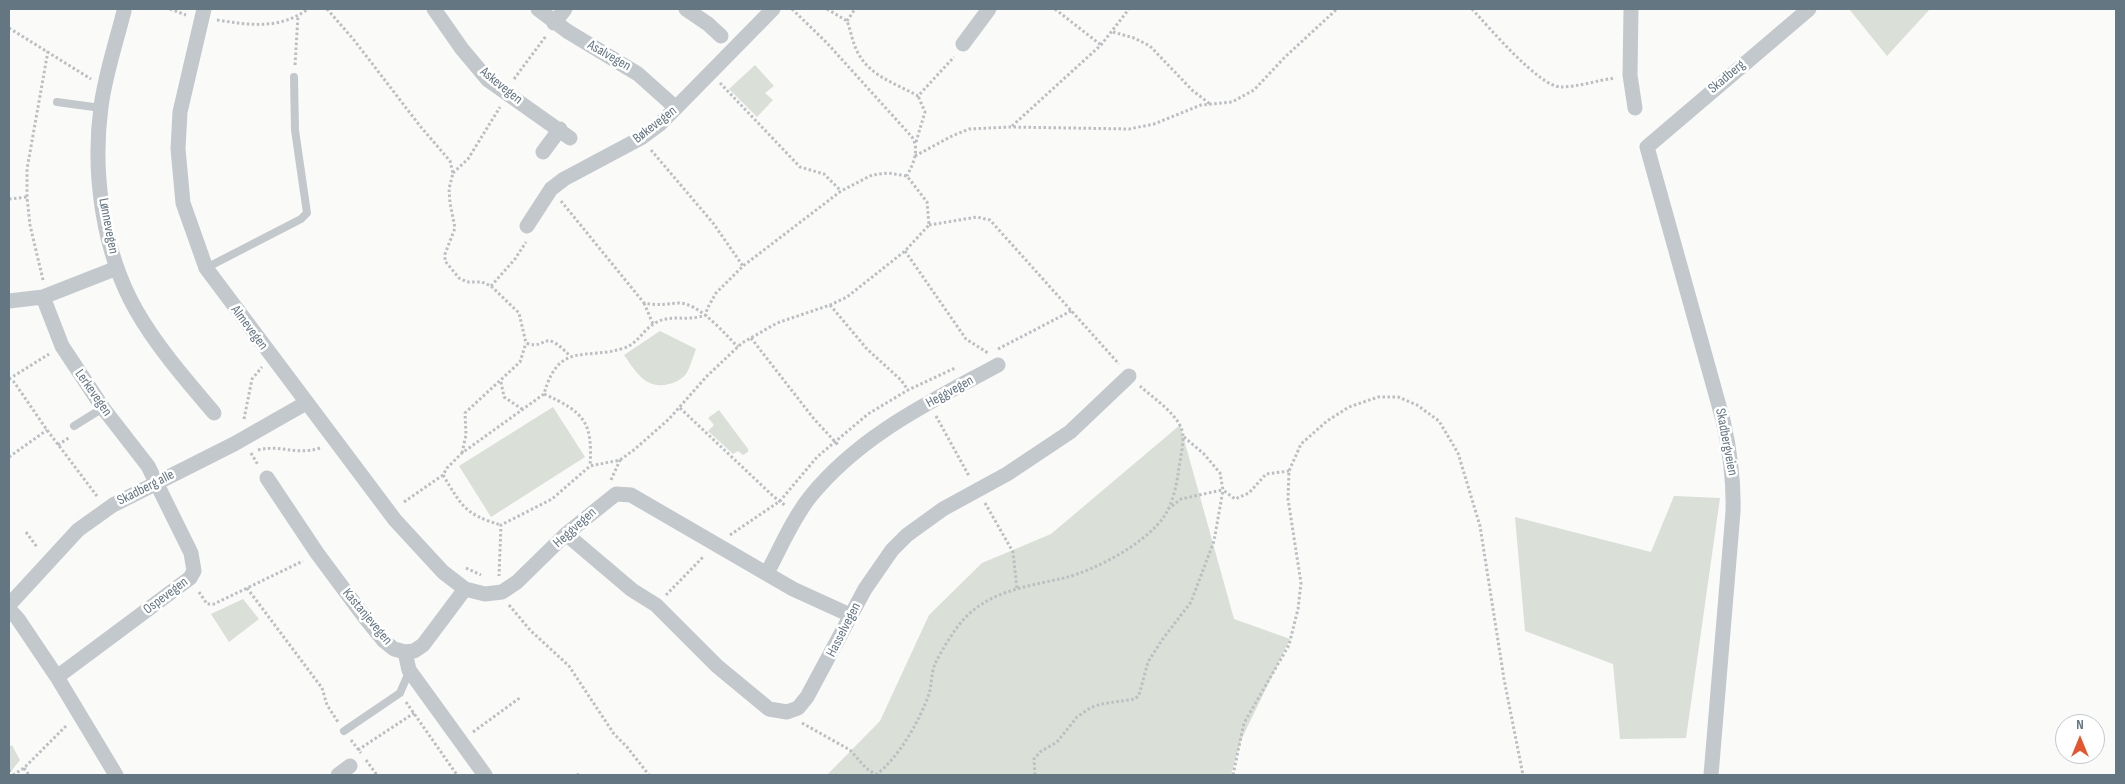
<!DOCTYPE html>
<meta charset="utf-8">
<style>
body{margin:0}
#map{position:relative;width:2125px;height:784px;overflow:hidden;background:#fafaf8;font-family:"Sofia Sans Condensed",sans-serif}
canvas{display:block}
.frame{position:absolute;inset:0;border:10px solid #657683;pointer-events:none}
.north{position:absolute;left:2055px;top:714px;width:50px;height:50px;box-sizing:border-box;background:#fff;border:1px solid #c1c8cd;border-radius:50%;rotate:0deg;font-size:14px;font-weight:700;line-height:20px;text-align:center;color:#657683}
.north::after{content:'';display:block;margin:auto;width:18px;height:22px;background:#e4572e;clip-path:polygon(50% 0,100% 100%,50% 72%,0 100%)}
</style>
<div id="map">
<canvas width="2125" height="784"></canvas>
<div class="frame"></div>
<div class="north">N</div>
</div>
<script>
const context = document.querySelector('canvas').getContext('2d');
context.lineJoin = 'round';
function paint(path, color) { context.fillStyle = color; context.fill(path, 'evenodd'); }
function stroke(path, color, width, dash) { context.strokeStyle = color; context.lineWidth = width; context.lineCap = dash ? 'butt' : 'round'; context.setLineDash(dash || []); context.stroke(path); }
function write(font, color, halo, rows, align = 'center') {
  context.font = font + ' "Sofia Sans Condensed",sans-serif'; context.lineWidth = 5; context.setLineDash([]); context.textBaseline = 'middle'; context.strokeStyle = halo; context.fillStyle = color; for (const [text, x, y, turn = 0] of rows) {
    context.save(); context.translate(x, y); context.rotate((+turn || 0) * Math.PI / 180); context.textAlign = isNaN(turn) ? turn : align; if (halo) context.strokeText(text, 0, 0); context.fillText(text, 0, 0); context.restore();
  }
}
paint(new Path2D(`
 M1849,9H1930L1887,56Z
 M755,65L774,86L765,93L773,100L757,117L729,89Z
 M660,331L696,349C693,357 690,368 686,374C682,379 675,383 669,384C646,390 636,372 624,355Z
 M553,407L585,457L491,517L459,466Z
 M719,410L748,449V452L743,455L738,451L733,454L708,431L714,425L708,418Z
 M1180,425L1234,619L1290,639L1241,740L1231,775H827L880,721L929,615L982,563L1051,534Z
 M1674,496L1720,498L1686,738L1620,739L1613,664L1525,631L1515,517L1651,552Z
 M243,599L259,619L229,642L211,614Z
 M12,745L20,760L9,774V747Z`), '#dadfd7');
stroke(new Path2D(`
 M170,9L186,15
 M327,9L354,40L420,126L450,161L453,173L449,189L450,203L455,228L445,254V261L459,278L467,282H482L491,286L519,313L526,343C549,351 541,326 570,356
 M792,9L827,43L912,137C920,150 913,164 907,176
 M827,9L847,21C851,31 852,41 857,51C869,76 895,83 918,96L954,57
 M1055,9L1101,45
 M1472,9C1488,26 1539,87 1561,87C1577,87 1599,80 1615,78
 M217,20C250,25 279,30 308,9
 M847,21L855,9
 M9,28L91,79
 M1113,32L1134,38L1150,46L1192,90L1210,104
 M295,65L298,16
 M514,79L546,36
 M720,83L800,167L824,174L841,191
 M1012,126L1101,45L1129,9
 M916,142L925,112L918,96
 M651,150L713,223L743,266
 M915,156L952,136L969,129L1011,127L1129,129L1154,124L1201,105L1232,102L1254,90L1285,57L1337,9
 M453,173L468,159L500,107
 M9,199L27,197
 M561,201L644,303C660,306 664,304 679,303C699,303 725,334 738,347
 M929,225L977,217L990,220L1119,364
 M905,251L966,339L988,353
 M43,280L30,225L27,197V169L48,51
 M491,286L515,259L526,242
 M644,303L653,324
 M830,305L867,349L901,380L908,390
 M751,338L814,419L839,446
 M998,349L1073,310
 M9,378L14,382L47,430L97,496
 M9,379L49,354
 M501,382L504,397L522,409
 M544,394C584,412 593,422 590,466
 M680,408L773,496L786,506
 M936,416L969,476
 M244,419L252,379L262,367
 M1184,437L1204,454L1220,473L1223,490L1235,499L1249,493L1266,474L1289,471
 M58,445L70,437
 M258,450C281,444 296,456 320,448
 M251,453L258,465
 M462,453L466,435L465,413L520,362L526,343
 M9,457L47,430
 M443,475C462,506 464,514 501,525
 M611,480L620,460
 M404,502L443,475L447,468L462,453L544,394C559,340 586,361 624,348C638,344 644,328 657,322C673,314 687,322 706,315L707,309L716,293L743,266L841,191L872,175L888,173L907,176L927,202L929,225L905,251L847,297L830,305L777,323L742,343L707,376L669,419L635,449L620,460L590,466L552,499L501,525L499,576
 M985,503L1013,552L1017,589
 M1168,509L1181,499L1222,490
 M26,532L37,547
 M730,535L780,501L817,457L868,414L908,390L955,368
 M466,568L481,575
 M247,588L322,688L327,705L338,722
 M199,592L207,604H214L303,561
 M666,595L704,556
 M509,605L530,630L569,666L614,734L627,747L649,775
 M406,702L457,775
 M802,723L850,750L866,768L876,775
 M473,732L521,697
 M351,740L361,753
 M358,750L414,713
 M366,760L377,775
 M24,768L29,775
 M9,770L12,775
 M13,775L24,768L67,725
 M577,775L579,774
 M876,775C899,757 919,722 929,694C932,684 931,673 935,664C941,651 954,630 964,619C989,591 1029,586 1064,578C1096,570 1147,543 1165,515C1172,504 1176,487 1178,475C1179,463 1183,450 1183,437C1183,417 1154,399 1140,386
 M1035,775L1034,759L1040,752L1057,742L1077,717L1090,708L1101,704L1135,699L1139,695L1148,662L1162,640L1191,602L1214,541L1223,490
 M1233,775L1244,723L1289,645L1298,609L1301,583L1288,499L1289,471L1301,444L1327,421L1349,407L1378,397H1398L1417,405L1439,421L1458,453L1480,526L1504,679L1523,775`), '#bbbfc2', 3, [2.5, 2.5]);
stroke(new Path2D(`
 M57,102L101,108
 M206,268L301,219L307,213L295,130L294,77
 M74,426L103,408
 M344,731L400,693L409,672`), '#c3c8cc', 8);
stroke(new Path2D(`
 M204,9L180,112L178,149L183,203L206,268L395,520L443,572L465,589
 M434,9L462,49L488,80L570,138
 M538,9L567,31L638,74L676,108
 M686,9L708,24L721,36
 M1631,9L1630,75L1635,108
 M124,11C116,43 105,75 101,107C92,173 103,252 136,310C157,347 187,381 214,413
 M554,23L565,9
 M963,44L989,9
 M543,152L560,129
 M527,226L551,189L564,179L641,138L660,124L773,9
 M43,297L62,346L103,408L148,466L191,553L194,571L190,578L57,677
 M9,301L43,297L117,268
 M267,478L317,553L366,619L384,641L394,649L405,652L409,670L485,775
 M566,534L632,590L656,605L717,666L769,709L787,712L798,708L807,697L865,589L892,550L907,535L943,509L1007,474L1070,432L1129,376
 M767,573C781,547 792,520 810,497C860,435 930,402 998,365
 M9,605L78,530L113,505L234,444L306,403
 M9,609L18,619L57,677L116,775
 M405,652L414,651L423,645L465,589L485,594L502,592L517,582L566,534L616,494L631,495L793,589L850,615
 M338,775L350,766
 M1711,775L1733,512C1734,480 1730,451 1723,420L1647,147L1809,9`), '#c3c8cc', 15);
write('14px', '#657683', '#fff', [
 ["Asalvegen",609,56,30],
 ["Skadberg",1727,77,-40],
 ["Askevegen",501,86,39],
 ["Bøkevegen",655,125,-38],
 ["Lønnevegen",108,226,79],
 ["Almevegen",249,328,53],
 ["Heggvegen",950,392,-29],
 ["Lerkevegen",93,393,55],
 ["Skadbergveien",1726,442,79],
 ["Skadberg alle",146,488,-27],
 ["Heggvegen",575,528,-42],
 ["Ospevegen",166,596,-37],
 ["Kastanjevegen",367,617,50],
 ["Hasselvegen",844,630,-63]
]);
</script>
